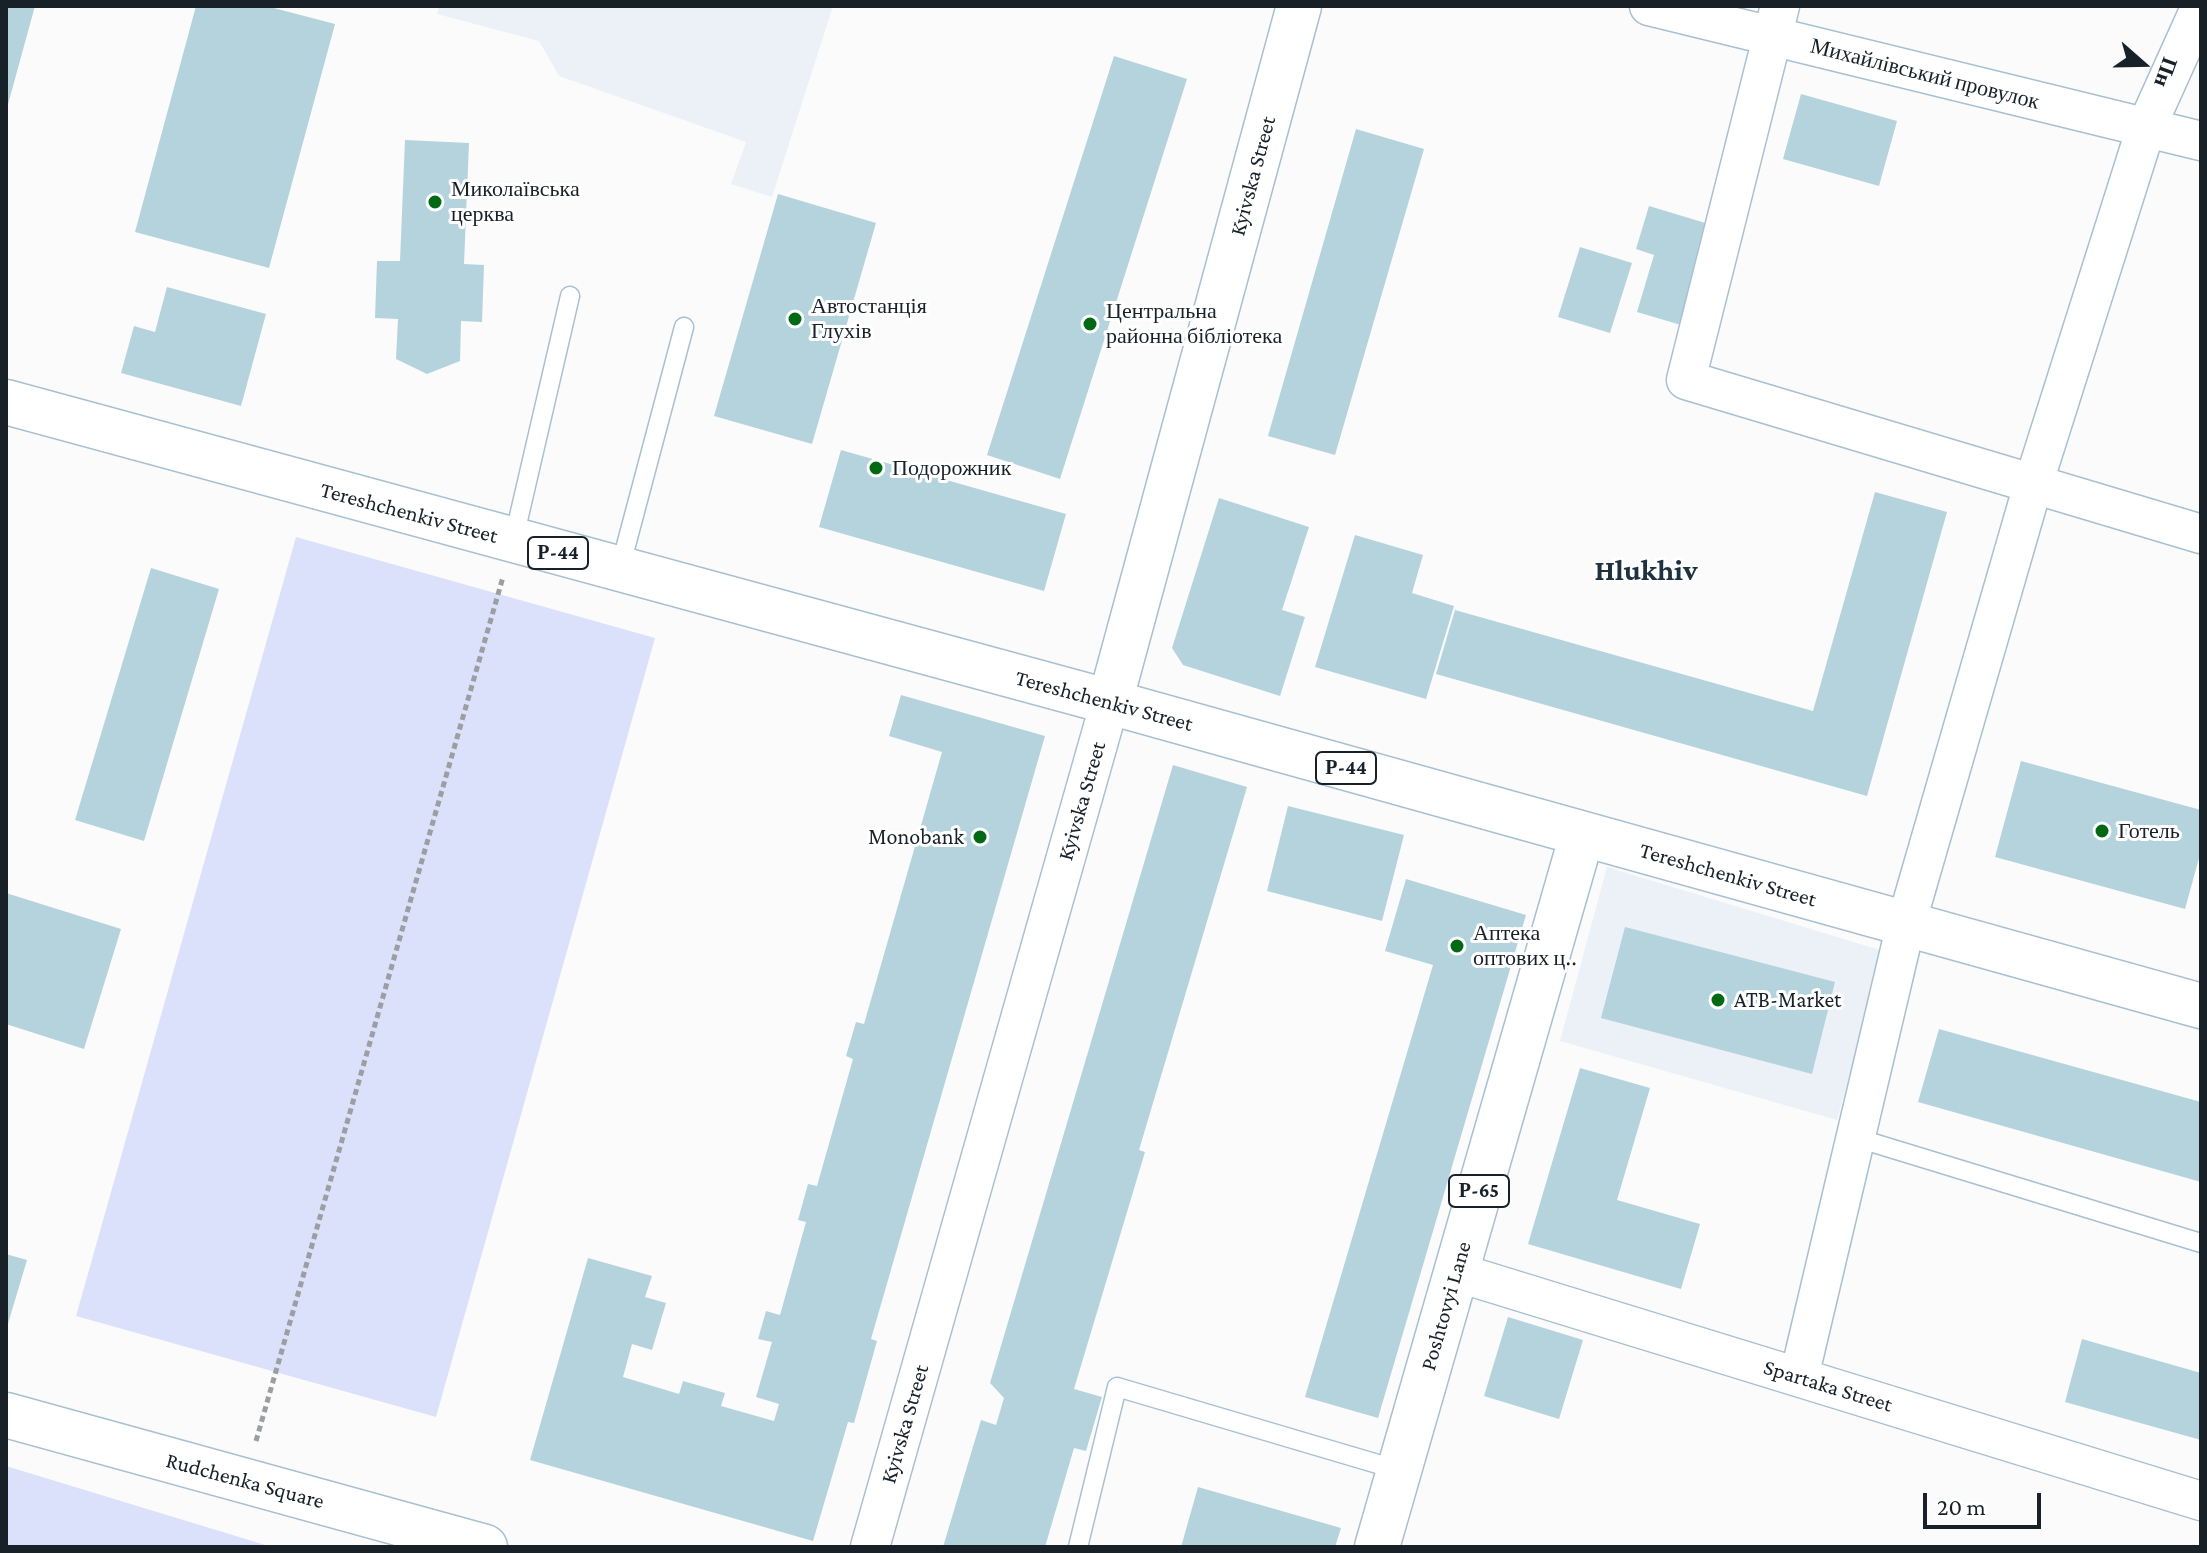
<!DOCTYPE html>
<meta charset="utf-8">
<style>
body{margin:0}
#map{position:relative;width:2207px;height:1553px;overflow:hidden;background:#fbfbfb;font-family:"Crimson Pro",serif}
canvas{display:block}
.frame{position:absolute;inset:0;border:8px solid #182128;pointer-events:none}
.north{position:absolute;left:2103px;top:24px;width:80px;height:80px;-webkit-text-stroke:6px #fff;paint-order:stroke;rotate:110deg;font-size:22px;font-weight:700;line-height:32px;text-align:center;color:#182128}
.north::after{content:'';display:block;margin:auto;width:28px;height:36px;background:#182128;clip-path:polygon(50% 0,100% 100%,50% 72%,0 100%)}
.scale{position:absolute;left:1923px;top:1493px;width:118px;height:36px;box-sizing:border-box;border:4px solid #182128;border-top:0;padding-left:10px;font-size:24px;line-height:28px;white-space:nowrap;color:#182128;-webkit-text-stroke:6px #fff;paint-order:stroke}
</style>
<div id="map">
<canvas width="2207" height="1553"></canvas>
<div class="frame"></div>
<div class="north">Пн</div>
<div class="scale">20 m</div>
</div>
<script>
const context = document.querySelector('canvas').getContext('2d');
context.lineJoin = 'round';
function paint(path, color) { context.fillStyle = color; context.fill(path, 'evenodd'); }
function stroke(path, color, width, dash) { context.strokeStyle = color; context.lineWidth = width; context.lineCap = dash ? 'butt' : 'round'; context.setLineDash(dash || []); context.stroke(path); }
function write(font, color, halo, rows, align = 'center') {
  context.font = font + ' "Crimson Pro",serif'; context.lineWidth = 6; context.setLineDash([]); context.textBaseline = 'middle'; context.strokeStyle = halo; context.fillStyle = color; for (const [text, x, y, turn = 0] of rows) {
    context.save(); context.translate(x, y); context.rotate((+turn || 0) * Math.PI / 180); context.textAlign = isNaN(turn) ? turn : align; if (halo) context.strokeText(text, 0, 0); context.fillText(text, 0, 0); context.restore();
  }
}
paint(new Path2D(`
 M439,6H833L772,197L731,184L746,142L559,76L539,41L437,14Z
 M1607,867L1883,951L1837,1120L1560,1041Z`), '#ebf1f6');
paint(new Path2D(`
 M296,537L655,638L436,1417L76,1316Z
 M6,1466L272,1547H6Z`), '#dbe1fb');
paint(new Path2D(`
 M6,6H35L7,108H6Z
 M196,6H266L335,24L269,268L135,232Z
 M1114,56L1187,79L1060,479L987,455Z
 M1801,94L1897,121L1879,186L1783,159Z
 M1356,129L1424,149L1335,455L1268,436Z
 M405,140L469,143L464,264L484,265L482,322L461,321L460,361L427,374L396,359L398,319L375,318L377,261H400Z
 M778,194L876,223L812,444L714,416Z
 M1649,206L1712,225L1681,325L1637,312L1654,255L1636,249Z
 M1580,247L1632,263L1610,333L1558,317Z
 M167,287L266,314L241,406L121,373L134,326L155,332Z
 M841,450L1066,514L1044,591L819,527Z
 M1875,492L1947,512L1867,796L1436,674L1455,610L1813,711Z
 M1219,498L1309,527L1282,610L1305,617L1280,696L1183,665L1172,648Z
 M1355,535L1423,555L1412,593L1454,606L1426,699L1315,667Z
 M151,568L219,589L144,841L75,820Z
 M901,695L1045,736L871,1339L877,1341L854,1423L848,1422L813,1541L530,1460L588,1258L652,1276L645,1297L666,1303L652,1350L632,1344L623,1377L679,1394L683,1381L725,1393L721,1406L774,1421L779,1404L756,1397L772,1342L758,1339L766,1311L780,1315L806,1222L798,1220L808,1184L817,1186L853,1059L846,1056L856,1022L864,1024L942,752L889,736Z
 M2021,761L2201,810V851L2185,909L1995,857Z
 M1173,765L1247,787L1139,1150L1145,1152L1074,1389L1102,1397L1086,1451L1074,1448L1045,1547H943L981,1420L996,1425L1004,1398L990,1383Z
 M1288,806L1404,835L1382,921L1267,891Z
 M1406,879L1526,915L1378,1418L1305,1397L1433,965L1385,951Z
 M6,893L121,929L84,1049L6,1024Z
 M1625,927L1835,982L1812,1074L1601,1018Z
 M1939,1029L2201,1102V1182L1918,1102Z
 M1580,1068L1650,1088L1617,1200L1700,1224L1681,1289L1528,1244Z
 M6,1254L27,1260L7,1327H6Z
 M1508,1317L1583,1340L1559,1419L1484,1396Z
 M2082,1339L2201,1373V1440L2065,1402Z
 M1198,1487L1341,1528L1335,1547H1181Z`), '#b4d3dd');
const lane = new Path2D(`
 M513,542L570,296
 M620,568L684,327
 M1857,1138L2201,1243
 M1078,1547L1117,1387L1398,1470`);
const street = new Path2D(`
 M1649,6L2201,141
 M1780,6L1686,380L2201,534
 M1456,1272L2201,1501
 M1799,1377L1906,924L2033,485L2146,128L2201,6
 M870,1547L1110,702`);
const secondary = new Path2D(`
 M1110,702L1299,6
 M6,1415L485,1547`);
const primary = new Path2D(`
 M6,402L1110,702L2201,1006
 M1377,1547L1582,835`);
stroke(lane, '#a8c0d2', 21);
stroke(street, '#a8c0d2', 41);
stroke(secondary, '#a8c0d2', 47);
stroke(primary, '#a8c0d2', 47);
stroke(new Path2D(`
 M256,1441L503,577`), '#9b9fa2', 5, [6, 4]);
stroke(lane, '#fff', 18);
stroke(street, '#fff', 38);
stroke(secondary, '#fff', 44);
stroke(primary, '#fff', 44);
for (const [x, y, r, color] of [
 [435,202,8,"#016814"],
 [795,319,8,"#016814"],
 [1090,324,8,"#016814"],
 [876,468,8,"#016814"],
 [2102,831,8,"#016814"],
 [980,837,8,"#016814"],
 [1457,946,8,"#016814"],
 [1718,1000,8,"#016814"]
]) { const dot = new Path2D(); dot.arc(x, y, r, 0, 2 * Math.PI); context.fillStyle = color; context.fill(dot); stroke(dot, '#fff', 3); }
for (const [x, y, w] of [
 [558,553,60],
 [1346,768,60],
 [1479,1191,60]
]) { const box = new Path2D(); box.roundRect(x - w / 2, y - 16, w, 32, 6); context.fillStyle = '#fff'; context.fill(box); stroke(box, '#182128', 2); }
write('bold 20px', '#182128', null, [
 ["Р-44",558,553],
 ["Р-44",1346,768],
 ["Р-65",1479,1191]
]);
write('22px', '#182128', '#fff', [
 ["Михайлівський провулок",1925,74,14],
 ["Kyivska Street",1253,176,-75],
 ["Tereshchenkiv Street",409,513,15],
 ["Tereshchenkiv Street",1104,701,15],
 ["Kyivska Street",1082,801,-74],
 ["Tereshchenkiv Street",1728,875,16],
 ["Poshtovyi Lane",1446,1306,-74],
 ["Spartaka Street",1828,1386,17],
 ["Kyivska Street",905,1424,-74],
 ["Rudchenka Square",245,1481,15]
]);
write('22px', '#182128', '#fff', [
 ["Миколаївська",451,189],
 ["церква",451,214],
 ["Автостанція",811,306],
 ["Глухів",811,331],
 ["Центральна",1106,311],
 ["районна бібліотека",1106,336],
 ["Подорожник",892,468],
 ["Готель",2118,831],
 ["Monobank",964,837,"right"],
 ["Аптека",1473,933],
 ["оптових ц‥",1473,958],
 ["ATB-Market",1734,1000]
], 'left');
write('bold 30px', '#1d313f', '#fff', [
 ["Hlukhiv",1646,571]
]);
</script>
